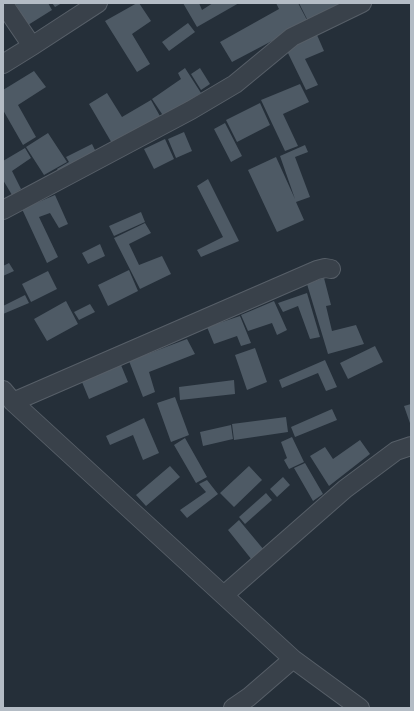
<!DOCTYPE html>
<style>
body{margin:0}
#map{position:relative;width:414px;height:711px;overflow:hidden;background:#252f39;font-family:"Exo 2",sans-serif}
canvas{display:block}
.frame{position:absolute;inset:0;border:4px solid #b4bcc5;pointer-events:none}
</style>
<div id="map">
<canvas width="414" height="711"></canvas>
<div class="frame"></div>
</div>
<script>
const context = document.querySelector('canvas').getContext('2d');
context.lineJoin = 'round';
function paint(path, color) { context.fillStyle = color; context.fill(path, 'evenodd'); }
function stroke(path, color, width, dash) { context.strokeStyle = color; context.lineWidth = width; context.lineCap = dash ? 'butt' : 'round'; context.setLineDash(dash || []); context.stroke(path); }
paint(new Path2D(`
 M15,3H48L52,10L28,25Z
 M52,3H62L55,7Z
 M137,3H139L151,21L132,34L150,64L137,72L105,21Z
 M183,3H199L202,10L213,3H239L197,27Z
 M276,3H298L308,22L232,62L220,42L279,9Z
 M299,3H347L308,21Z
 M188,23L195,32L169,51L162,42Z
 M317,35L324,51L305,59L318,85L306,90L286,49Z
 M185,68L201,93L164,117L152,99L181,79L178,73Z
 M200,68L210,84L201,90L191,74Z
 M34,71L46,87L18,105L36,137L23,145L3,110V90Z
 M300,84L309,102L283,114L298,146L285,151L261,100Z
 M107,93L122,117L151,100L161,118L113,145L89,104Z
 M260,103L270,125L237,142L226,120Z
 M225,123L242,156L231,162L214,129Z
 M184,132L192,151L176,158L168,139Z
 M48,133L67,162L44,175L26,147Z
 M165,139L174,159L154,169L144,149Z
 M92,144L98,156L61,175L57,169L69,162L66,157Z
 M305,145L308,152L295,157L310,197L296,202L304,220L277,232L248,170L276,157L295,199L280,156Z
 M25,148L31,158L12,171L21,189L12,195L3,180V161Z
 M208,179L239,241L201,257L197,250L223,237L197,186Z
 M55,195L68,224L59,228L50,213L39,217L58,257L47,263L22,209Z
 M141,212L145,222L114,236L109,226Z
 M145,223L151,233L129,244L139,265L162,256L171,274L140,289L114,238Z
 M100,244L105,256L88,264L82,253Z
 M9,263L14,271L3,276V266Z
 M129,270L138,291L108,306L98,285Z
 M48,271L57,289L31,302L22,284Z
 M324,278L331,305L326,306L332,331L356,325L364,344L328,354L307,284Z
 M307,293L320,337L310,339L298,306L283,312L278,303Z
 M25,295L29,303L3,314V306Z
 M66,301L78,324L47,341L34,319Z
 M274,301L287,330L277,335L272,323L248,331L241,315Z
 M90,304L95,312L79,320L74,312Z
 M240,316L251,343L241,346L237,336L214,344L207,327Z
 M187,339L195,354L149,372L155,392L143,397L129,361Z
 M375,346L383,362L348,379L340,363Z
 M255,348L267,382L247,390L235,355Z
 M325,360L337,387L326,391L318,373L282,388L279,380Z
 M121,365L128,382L89,399L82,382Z
 M234,380L235,394L180,400L179,387Z
 M175,397L189,435L171,442L157,403Z
 M411,404V426L404,406Z
 M332,409L337,420L295,437L291,427Z
 M286,417L288,432L234,440L232,424Z
 M144,418L159,453L143,460L133,435L110,445L106,436Z
 M231,425L233,439L203,446L200,432Z
 M292,437L304,462L289,469L284,460L287,458L281,442Z
 M185,438L207,477L196,483L174,445Z
 M360,440L370,454L329,486L310,456L325,447L333,459Z
 M305,463L323,494L313,501L294,468Z
 M170,466L180,477L146,506L136,495Z
 M249,466L262,480L234,507L220,493Z
 M283,477L290,485L277,497L270,489Z
 M207,480L218,494L187,518L180,510L206,492L199,484Z
 M266,493L272,500L245,524L239,517Z
 M239,520L264,550L252,560L228,530Z`), '#4e5a65');
const minor = new Path2D(`
 M3,3L32,46
 M3,64L32,46L98,3
 M3,210L191,110L235,84L292,37L362,3
 M3,390L13,402L293,659L360,708
 M13,402L317,270L325,268L331,269
 M224,595L345,489L396,451L411,446
 M233,708L249,697L293,659`);
stroke(minor, '#575f68', 20);
stroke(minor, '#39414a', 18);
</script>
